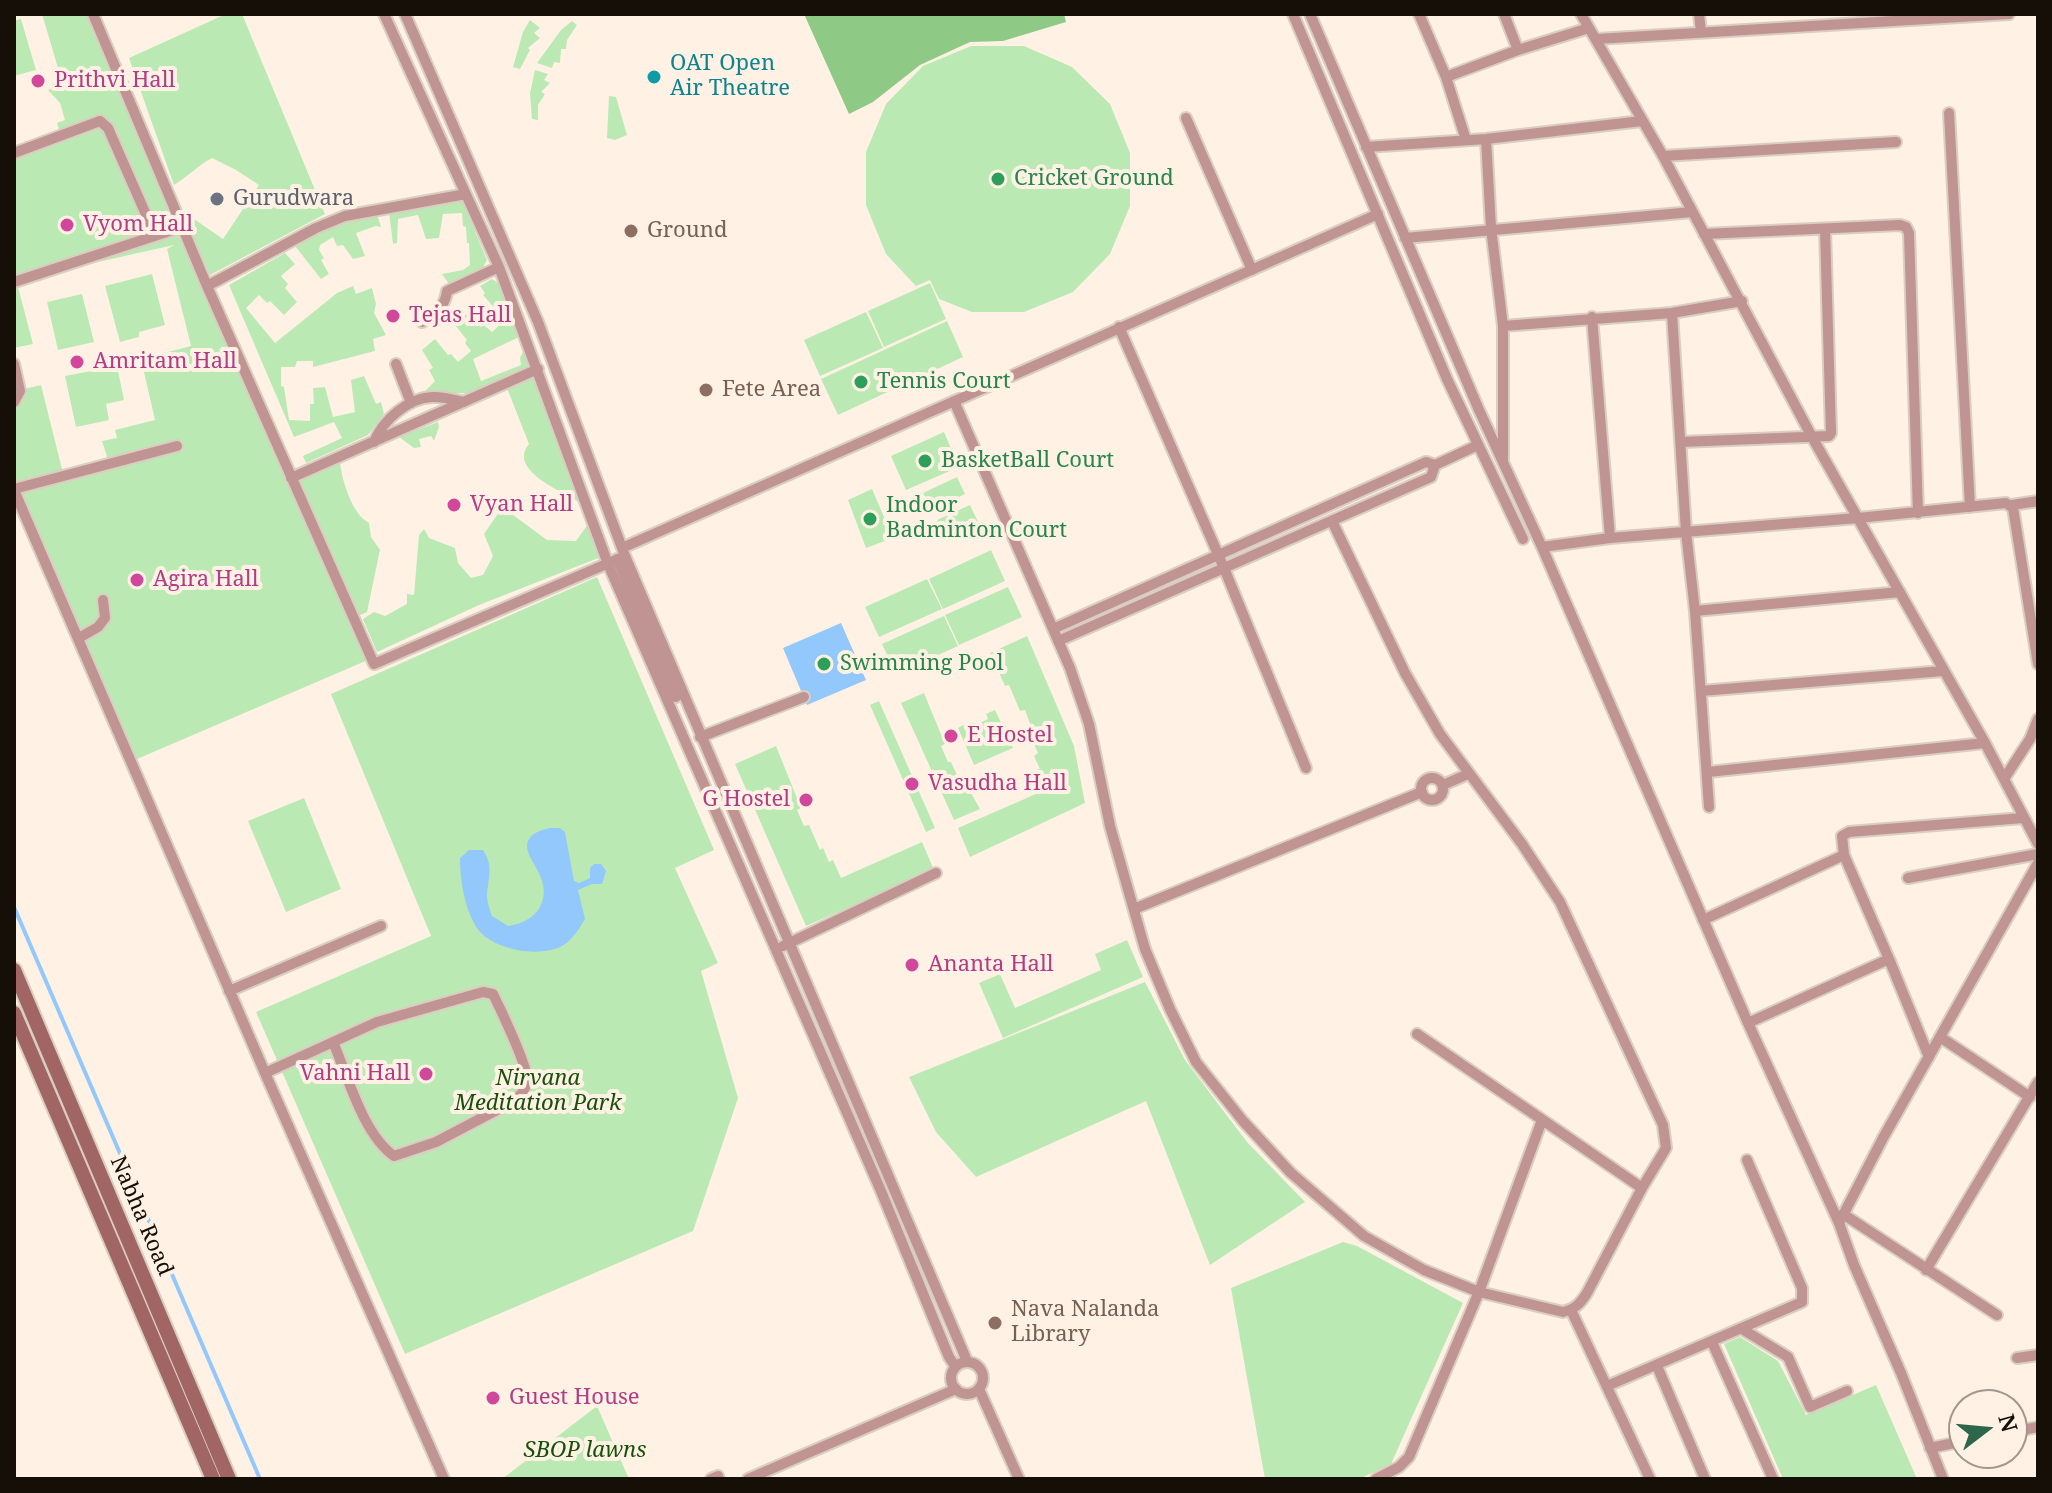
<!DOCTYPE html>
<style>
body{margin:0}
#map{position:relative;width:2052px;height:1493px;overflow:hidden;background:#fff2e4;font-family:"Noto Serif",serif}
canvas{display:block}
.frame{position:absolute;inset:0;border:16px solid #160f07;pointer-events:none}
.north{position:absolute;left:1948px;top:1389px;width:80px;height:80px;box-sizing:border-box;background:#fff2e4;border:2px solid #a2978c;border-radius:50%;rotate:74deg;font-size:22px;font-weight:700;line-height:32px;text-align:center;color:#160f07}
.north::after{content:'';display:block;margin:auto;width:28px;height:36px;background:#2e664d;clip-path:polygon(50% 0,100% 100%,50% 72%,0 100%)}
</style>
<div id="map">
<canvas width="2052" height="1493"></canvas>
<div class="frame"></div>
<div class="north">N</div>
</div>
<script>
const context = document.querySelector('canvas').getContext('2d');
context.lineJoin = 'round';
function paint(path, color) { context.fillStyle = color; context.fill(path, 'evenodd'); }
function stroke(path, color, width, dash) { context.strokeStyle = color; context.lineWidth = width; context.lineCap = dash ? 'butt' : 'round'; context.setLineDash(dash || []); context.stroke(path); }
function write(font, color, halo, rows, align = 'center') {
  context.font = font + ' "Noto Serif",serif'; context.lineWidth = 8; context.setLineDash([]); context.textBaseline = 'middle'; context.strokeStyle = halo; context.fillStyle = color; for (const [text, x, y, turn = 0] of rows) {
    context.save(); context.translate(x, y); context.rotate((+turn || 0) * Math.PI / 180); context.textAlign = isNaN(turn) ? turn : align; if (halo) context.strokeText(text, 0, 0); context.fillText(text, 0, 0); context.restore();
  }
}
paint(new Path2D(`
 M42,14H92L182,243L368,660L137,759L98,683L14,476V364L20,390L41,385L64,477L110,466L102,441L117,438L115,430L155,420L141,359L191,346L167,249L174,245L22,279L18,287L33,344L14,348V146L60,133L57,123L65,120L60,103L48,90L63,85Z
 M226,14H242L325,214L210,275L181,210L223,239L259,185L236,170L212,158C197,166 189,176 174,185L129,58Z
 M21,19L36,70L14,76V21Z
 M530,20L540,28L534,33L540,38L528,48L530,50L520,69L513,67L523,32Z
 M572,21L577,25L567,40L566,49H561L560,63L554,62L552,68L537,63L561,30Z
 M971,46H1024L1072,67L1110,104L1130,153V206L1110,254L1073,292L1024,312H972L939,299L930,280L916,286L886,254L866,205V152L886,104L923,66Z
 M535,70L548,74L544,80L550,83L541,92L545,94L538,105V120L532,119L530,93Z
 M609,96L616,97L627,135L615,140L607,138Z
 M462,201L487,260L481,271L449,284L442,274L463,270L470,265L469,243H467L466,227L463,226L462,213L443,214L439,238L426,239L418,215L398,219L397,243L393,244L389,212Z
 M377,214L381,227L376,226L356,233L365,256L353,259L343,245L337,246L333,237L320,245L319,250L324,258L321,260L329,274L321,279L295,246L300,238L345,216Z
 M285,253L295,264L281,276L288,284L285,288L297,302L284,315L270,301L267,303L259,295L246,308L275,343L337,293L353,286L356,294L372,288L376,304L374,313L386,335L373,339L375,351L313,367V361H297L295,367H281V386L284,387L289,420L310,421V404H314L313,388L325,387L333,417L355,412L351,380L364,376L376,404L381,402L384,414L368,435L306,463L303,456L342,438L334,422L294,437L229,285Z
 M152,274L165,325L139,332V337L120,342L105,286Z
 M492,279L498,283L519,337L473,359L481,381L521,365L520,358L523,352L526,353L529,363L527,367L468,393L422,394L435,381L429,370L433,368L422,350L435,339L448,355L451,354L458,362L471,351L465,343L467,340L455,325L468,313L481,327L484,325L492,332L505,320L483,295L485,293L480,286Z
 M930,283L946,319L884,347L868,311Z
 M82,294L94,342L58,350L47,302Z
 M866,312L883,348L820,376L804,340Z
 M947,321L963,357L838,415L821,379Z
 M117,366L124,400L106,404L109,420L76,427L65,376Z
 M535,377L581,503C563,492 507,470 529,444L507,388Z
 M438,422L439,427L434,441L431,436L419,439L421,447L414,448L399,437Z
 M944,432L959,467L906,490L891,456Z
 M340,462C342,481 352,514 369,523L371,537L380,550L367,612L358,616L298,480Z
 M957,477L965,494L931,510L923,493Z
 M872,489L893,538L866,548L848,500Z
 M499,499L505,509L547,540L576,541L588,524L601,557L479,605L377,652L363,619L374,612L385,616L407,604V594L414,595L419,535L424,529L429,538L455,548L458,563L471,578L483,575L493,556L484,534L499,512L494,500Z
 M970,505L978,522L944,537L937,520Z
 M991,550L1005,581L943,609L929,579Z
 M597,577L714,850L675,868L718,963L701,971L738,1098L693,1231L405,1354L256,1012L431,936L331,694Z
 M927,579L942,609L879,637L865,607Z
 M1008,587L1022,617L959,645L945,615Z
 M944,616L958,646L896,674L882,644Z
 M1027,636L1074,746L1085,803L970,857L958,828L1045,790L1036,770L1040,769L1034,756L1038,753L1027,728L1031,726L1025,710L1020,711L1009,685L1005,686L990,653Z
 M924,693L945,744L941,746L948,762H951L963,788L967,786L980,809L954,820L901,703Z
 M879,701L935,828L926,832L870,705Z
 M995,710L1013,748L974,765L958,728L967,723L970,728L988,719L986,714Z
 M776,746L801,808L797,810L804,826L809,825L820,850L823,848L829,862L833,860L841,878L922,842L934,870L806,926L735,764Z
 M304,798L341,889L286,912L248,821Z
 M1127,940L1143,977L1003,1038L979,983L1000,974L1015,1008L1101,970L1095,954Z
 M1145,982L1185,1060L1247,1142L1305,1202L1210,1265L1146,1101L976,1177L936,1132L909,1077Z
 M1343,1242L1357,1246L1463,1303L1391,1464L1359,1479H1265L1231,1288Z
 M1740,1337L1778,1361L1806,1415L1876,1385L1917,1479H1783L1724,1344Z
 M597,1406L629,1479H502Z`), '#bbe9b4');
paint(new Path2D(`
 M804,14H1064L1066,22L1003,41L970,42L920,65L873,102L849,114Z`), '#8eca85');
paint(new Path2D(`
 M841,623L866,680L807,705L783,648Z
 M550,828H560L565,832L574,881L579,883L590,878V868L594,864H601L606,871L602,884H592L578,890L585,919C579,929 571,942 560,947C536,958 488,949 475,925C464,906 460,879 460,858L469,850H483C494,866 488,878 487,896C487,902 490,910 492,916L508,926C521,924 533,919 540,907C555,878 521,858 528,841C532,832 542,830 550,828Z`), '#92c8fb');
stroke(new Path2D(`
 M14,907L260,1479`), '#92c8fb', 4);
const minor = new Path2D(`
 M93,14L207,286L374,664L625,556L622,548L1378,214
 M384,14L499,267L608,564L881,1191L949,1357L955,1366
 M405,14L538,322L622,548
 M1293,14L1447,379L1523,539
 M1310,14L1479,410L1542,547L1748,1023L1839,1223L1854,1265L1901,1373L1943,1479
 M1419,14L1446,77L1466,140
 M1504,14L1518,50
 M1581,14L1663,156L1812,437L1985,743L2038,844
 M1699,14L1701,32
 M1597,39L2009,14
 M1446,77L1518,50L1589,28
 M1949,113L1970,507
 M1186,118L1252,270
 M1486,139L1491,228L1503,326V460
 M1366,147L1486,139L1642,121
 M14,153L100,121L108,128L155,235
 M1663,156L1896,142
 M1704,234L1900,225L1906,227L1909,233L1918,513
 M1405,238L1692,212
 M14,282L182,227
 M207,286L316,228L345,216L466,194
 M1672,313L1686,532L1695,611L1709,807
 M1592,317L1610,538
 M422,322C435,313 445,308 447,291L499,267
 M1503,326L1672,313L1742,301
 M1119,327L1224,568L1306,768
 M14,364L20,391L14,402
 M396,364L411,403
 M954,401L1070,668L1089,724L1110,826L1145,949L1170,1009L1196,1062L1243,1121L1291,1173L1364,1236L1424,1270L1479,1292L1563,1312C1575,1309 1580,1304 1587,1293L1642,1188L1666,1148L1663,1125L1560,902L1522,844L1440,734L1405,673L1332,521
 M374,442C383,420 408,398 432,397C443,396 453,400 464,402
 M1681,442L1829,436L1831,433L1825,229
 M291,478L538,369
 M14,489L177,446
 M14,490L265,1073L444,1479
 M2012,505L2038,501
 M1542,547L1610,538L1858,518L2006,503L2013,508L2038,664
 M625,556L967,1361
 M617,559L676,697
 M1695,611L1900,592
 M1053,629L1426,462L1435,465L1478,445
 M79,638L98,627L105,618L103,600
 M1058,641L1431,477L1435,465
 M1701,691L1943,671
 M700,737L804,697
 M1708,772L1985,743
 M1421 789a11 11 0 1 1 22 0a11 11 0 1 1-22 0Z
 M2004,779L2030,739L2038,719
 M1443,785L1468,774
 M1908,878L2038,854
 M1134,909L1422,792
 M1703,920L1844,855
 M783,946L936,873
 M1889,959L1844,855L1842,836L1849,832L2023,818
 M229,991L381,926
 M1748,1023L1889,959L1929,1057
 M1417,1034L1642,1188
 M1940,1037L2030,1097
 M265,1073L377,1022L483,992L493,994C501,1010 526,1063 527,1078C527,1088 522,1093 516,1100L436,1142L394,1156C363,1134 348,1077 333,1042
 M1843,1214L1997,1315
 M1839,1223L1883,1138L2038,863
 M1926,1270L2038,1082
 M1571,1310L1650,1479
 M1742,1329L1788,1357L1810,1407L1847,1391
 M1712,1342L1773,1479
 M2017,1358L2038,1355
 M951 1378a16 16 0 1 1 32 0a16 16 0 1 1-32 0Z
 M1657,1366L1705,1479
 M1607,1386L1802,1302V1288L1747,1160
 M979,1389L1019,1479
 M2012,1432L2038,1427
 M1930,1448L1964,1441
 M711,1479L718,1476L719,1479
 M748,1479L956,1389
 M1376,1479L1399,1467L1409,1457L1479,1292L1542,1120`);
const secondary = new Path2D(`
 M14,970L229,1479
 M14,1013L213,1479`);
stroke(minor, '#dacec1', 14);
stroke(secondary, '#dacec1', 18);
stroke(minor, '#bf9492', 10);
stroke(secondary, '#a16564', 14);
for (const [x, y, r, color] of [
 [654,77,8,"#0f9aa8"],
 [38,81,8,"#d1479c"],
 [998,179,8,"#2e9e5b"],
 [217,199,8,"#6b7280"],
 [67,225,8,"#d1479c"],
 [631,231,8,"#8d6e63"],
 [393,316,8,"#d1479c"],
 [77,362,8,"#d1479c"],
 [861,382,8,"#2e9e5b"],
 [706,390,8,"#8d6e63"],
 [925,461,8,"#2e9e5b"],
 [454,505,8,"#d1479c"],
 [870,519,8,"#2e9e5b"],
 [137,580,8,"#d1479c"],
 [824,664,8,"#2e9e5b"],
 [951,736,8,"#d1479c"],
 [912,784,8,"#d1479c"],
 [806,800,8,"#d1479c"],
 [912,965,8,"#d1479c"],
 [426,1074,8,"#d1479c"],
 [995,1323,8,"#8d6e63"],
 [493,1398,8,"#d1479c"]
]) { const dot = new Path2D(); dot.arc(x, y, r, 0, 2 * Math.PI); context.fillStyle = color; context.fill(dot); stroke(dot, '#fff2e4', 3); }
write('22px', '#0d838f', '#fff2e4', [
 ["OAT Open",670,64],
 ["Air Theatre",670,89]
], 'left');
write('22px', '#b23c85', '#fff2e4', [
 ["Prithvi Hall",54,81],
 ["Vyom Hall",83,225],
 ["Tejas Hall",409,316],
 ["Amritam Hall",93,362],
 ["Vyan Hall",470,505],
 ["Agira Hall",153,580],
 ["E Hostel",967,736],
 ["Vasudha Hall",928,784],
 ["G Hostel",790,800,"right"],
 ["Ananta Hall",928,965],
 ["Vahni Hall",410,1074,"right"],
 ["Guest House",509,1398]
], 'left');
write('22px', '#27864d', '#fff2e4', [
 ["Cricket Ground",1014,179],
 ["Tennis Court",877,382],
 ["BasketBall Court",941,461],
 ["Indoor",886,506],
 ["Badminton Court",886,531],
 ["Swimming Pool",840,664]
], 'left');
write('22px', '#5b616d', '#fff2e4', [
 ["Gurudwara",233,199]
], 'left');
write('22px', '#785e54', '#fff2e4', [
 ["Ground",647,231],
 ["Fete Area",722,390],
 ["Nava Nalanda",1011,1310],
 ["Library",1011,1335]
], 'left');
write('italic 22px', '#16510b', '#fff2e4', [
 ["Nirvana",538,1079],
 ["Meditation Park",538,1104],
 ["SBOP lawns",585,1451]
]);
write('22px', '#160f07', '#fff2e4', [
 ["Nabha Road",141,1216,67]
]);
</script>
